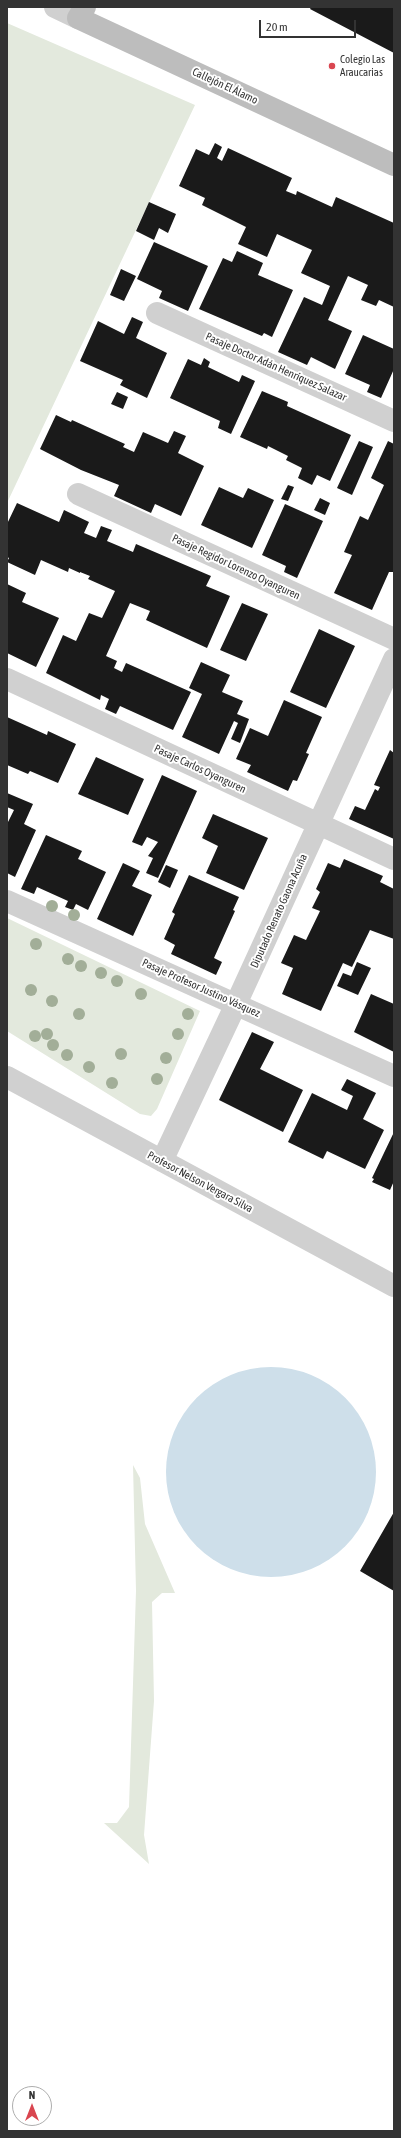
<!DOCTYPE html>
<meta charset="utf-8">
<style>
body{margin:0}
#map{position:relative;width:401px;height:2138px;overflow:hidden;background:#fff;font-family:"Asap Condensed",sans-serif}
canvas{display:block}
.frame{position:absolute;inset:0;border:8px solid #333;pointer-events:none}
.north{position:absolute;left:12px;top:2086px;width:40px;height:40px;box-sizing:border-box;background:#fff;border:1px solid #adadad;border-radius:50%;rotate:0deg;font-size:11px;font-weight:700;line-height:16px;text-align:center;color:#333}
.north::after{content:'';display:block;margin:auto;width:14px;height:18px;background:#d94650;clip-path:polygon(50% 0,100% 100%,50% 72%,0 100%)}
.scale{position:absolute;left:259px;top:20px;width:97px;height:18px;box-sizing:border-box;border:2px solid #333;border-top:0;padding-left:5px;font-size:12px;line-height:14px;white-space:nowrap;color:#333;-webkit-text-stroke:3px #fff;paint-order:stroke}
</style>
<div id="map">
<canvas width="401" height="2138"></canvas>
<div class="frame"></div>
<div class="north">N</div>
<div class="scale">20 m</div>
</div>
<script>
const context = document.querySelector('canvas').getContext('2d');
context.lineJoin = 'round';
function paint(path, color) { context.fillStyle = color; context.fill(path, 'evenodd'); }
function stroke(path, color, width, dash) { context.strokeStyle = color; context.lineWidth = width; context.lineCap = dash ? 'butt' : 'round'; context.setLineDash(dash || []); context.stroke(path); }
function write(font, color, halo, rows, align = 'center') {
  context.font = font + ' "Asap Condensed",sans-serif'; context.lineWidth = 4; context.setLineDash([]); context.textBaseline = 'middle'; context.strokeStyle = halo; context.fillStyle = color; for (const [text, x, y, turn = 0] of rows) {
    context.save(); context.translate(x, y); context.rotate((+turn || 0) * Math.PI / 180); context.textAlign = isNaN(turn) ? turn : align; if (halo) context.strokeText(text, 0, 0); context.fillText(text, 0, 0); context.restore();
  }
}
paint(new Path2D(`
 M7,23L195,105L7,503Z
 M7,918L200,1011L157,1109L151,1116L140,1114L7,1031Z
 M133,1465L140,1478L145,1524L175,1593H162L152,1602L154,1701L144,1835L149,1864L104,1823H117L129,1807L136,1591Z`), '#e3e9dd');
paint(new Path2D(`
 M166 1472a105 105 0 1 1 210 0a105 105 0 1 1-210 0Z`), '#cedfea');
paint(new Path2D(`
 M311,7H394V53L310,9Z
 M215,143L222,147L217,158L222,161L228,148L292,178L286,191L296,195L297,191L332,207L336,197L394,223V307L379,300L376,306L361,300L368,285L348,276L328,320L352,331L335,369L311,357L307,365L278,352L304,297L322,305L330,286L301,273L312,250L277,234L267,257L238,244L246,227L202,205L205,198L179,186L196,149L209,155Z
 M149,202L176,214L168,233L159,228L154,240L136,231Z
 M154,242L208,266L188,311L159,298L162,291L137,279Z
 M237,251L263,263L258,275L293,290L272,337L264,333L262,336L199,309L223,258L232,262Z
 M121,269L136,276L124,301L110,295Z
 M132,317L143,322L136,338L167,353L147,398L120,385L123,380L80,361L98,321L124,334Z
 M363,335L394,349V369L381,398L367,392L370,385L345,374Z
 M204,358L210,362L208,367L239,382L242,375L255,381L231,434L218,428L220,421L170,398L188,359L201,365Z
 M262,391L288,402L287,406L351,435L330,481L317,475L312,485L298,478L302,468L286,460L288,456L268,446L267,449L240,437Z
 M117,392L128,397L123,409L111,404Z
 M56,415L71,422L72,420L125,444L123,447L134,452L143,432L168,443L174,431L186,436L178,453L204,466L181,516L155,504L151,513L114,496L119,485L81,470L40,449Z
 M359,441L373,447L352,495L337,488Z
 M388,441L394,444V572H389L372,610L334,593L352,555L344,552L360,516L368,520L384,485L371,478Z
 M288,485L294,487L288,501L281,499Z
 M219,487L243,498L248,488L274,500L252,548L201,525Z
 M320,498L330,503L325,515L314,510Z
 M17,503L59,522L64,510L89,522L84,533L96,538L101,526L112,530L107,541L133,552L136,544L211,576L206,586L230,596L207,648L146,620L150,611L130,603L106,656L117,661L114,668L122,672L126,663L191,692L173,730L120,706L116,714L105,709L109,699L101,695L100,700L46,673L63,635L76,641L89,613L102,618L115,591L88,579L90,576L80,572V573L69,568L68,572L41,560L35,575L7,562L9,558L7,557V524Z
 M285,504L323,521L297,578L284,572L286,566L262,555Z
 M7,584L26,593L22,602L59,618L36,667L7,653Z
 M242,603L268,614L246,661L220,650Z
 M319,629L355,646L326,708L290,692Z
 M201,662L230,675L222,692L243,701L237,714L249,719L240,743L231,739L238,723L234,721L219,754L182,737L202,694L189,688Z
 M284,700L322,717L306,753L309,754L297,781L293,780L288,791L247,772L251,765L236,759L250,728L268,736Z
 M7,717L47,735L48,731L76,744L58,783L30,771L28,774L7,765Z
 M390,750L394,753V839L349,819L355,806L365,810L375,789L378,791L380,787L374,785Z
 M96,757L144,779L128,815L78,794Z
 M162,775L197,791L158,878L146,873L153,858L148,856L158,842L147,837L142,846L132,842Z
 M7,793L33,804L24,824L36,830L15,877L7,873V824L14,810L7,807Z
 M213,814L268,838L244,890L206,873L218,846L202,838Z
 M46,835L82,851L78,859L106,872L88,910L76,904L73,910L65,907L68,901L37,887L34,894L21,889Z
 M344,859L383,876L380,882L394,889V939L370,930L352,967L343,963L321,1011L282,994L293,968L281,963L294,935L306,940L320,911L312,908L320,892L316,889L328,863L340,868Z
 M123,863L140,871L132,886L152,895L133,936L97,919Z
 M166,865L178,870L170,888L158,882Z
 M189,875L239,897L233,910L235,911L214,958L222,962L216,975L171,954L175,945L164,939L175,914L172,912Z
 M357,962L371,968L358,995L337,986L343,973L351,976Z
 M371,994L394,1004V1052L354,1032Z
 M252,1032L274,1042L260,1069L303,1090L283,1132L219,1100Z
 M347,1079L376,1093L363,1119L384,1130L365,1169L327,1151L323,1159L288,1142L312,1093L347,1110L353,1096L341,1090Z
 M394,1132V1181L390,1190L372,1182L374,1179L372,1178Z
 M394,1512V1591L360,1571Z`), '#1a1a1a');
stroke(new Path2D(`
 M55,7L78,18
 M157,313L394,421
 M78,494L394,639
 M7,679L394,859
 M7,901L394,1076
 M7,1077L394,1286
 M162,1161L236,1004L394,659`), '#d0d0d0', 22);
stroke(new Path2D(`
 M85,7L78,18L394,165`), '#bdbdbd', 22);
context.fillStyle = '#a2ae98';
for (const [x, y] of [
 [52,906],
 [74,915],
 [36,944],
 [68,959],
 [81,966],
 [101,973],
 [117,981],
 [31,990],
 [141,994],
 [52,1001],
 [79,1014],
 [188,1014],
 [47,1034],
 [178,1034],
 [35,1036],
 [53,1045],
 [121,1054],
 [67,1055],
 [166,1058],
 [89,1067],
 [157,1079],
 [112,1083]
]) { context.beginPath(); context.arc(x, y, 6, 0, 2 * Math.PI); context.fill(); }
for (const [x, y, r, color] of [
 [332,66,4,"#d94650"]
]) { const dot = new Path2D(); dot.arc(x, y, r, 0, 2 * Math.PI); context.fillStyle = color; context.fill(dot); stroke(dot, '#fff', 1.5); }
write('11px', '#333', '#fff', [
 ["Colegio Las",340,60],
 ["Araucarias",340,73]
], 'left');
write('11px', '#333', '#fff', [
 ["Callejón El Álamo",225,86,25],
 ["Pasaje Doctor Adán Henríquez Salazar",276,367,24],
 ["Pasaje Regidor Lorenzo Oyanguren",236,567,25],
 ["Pasaje Carlos Oyanguren",200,769,25],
 ["Diputado Renato Gaona Acuña",279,911,-66],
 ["Pasaje Profesor Justino Vásquez",201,988,24],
 ["Profesor Nelson Vergara Silva",200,1182,28]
]);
</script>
